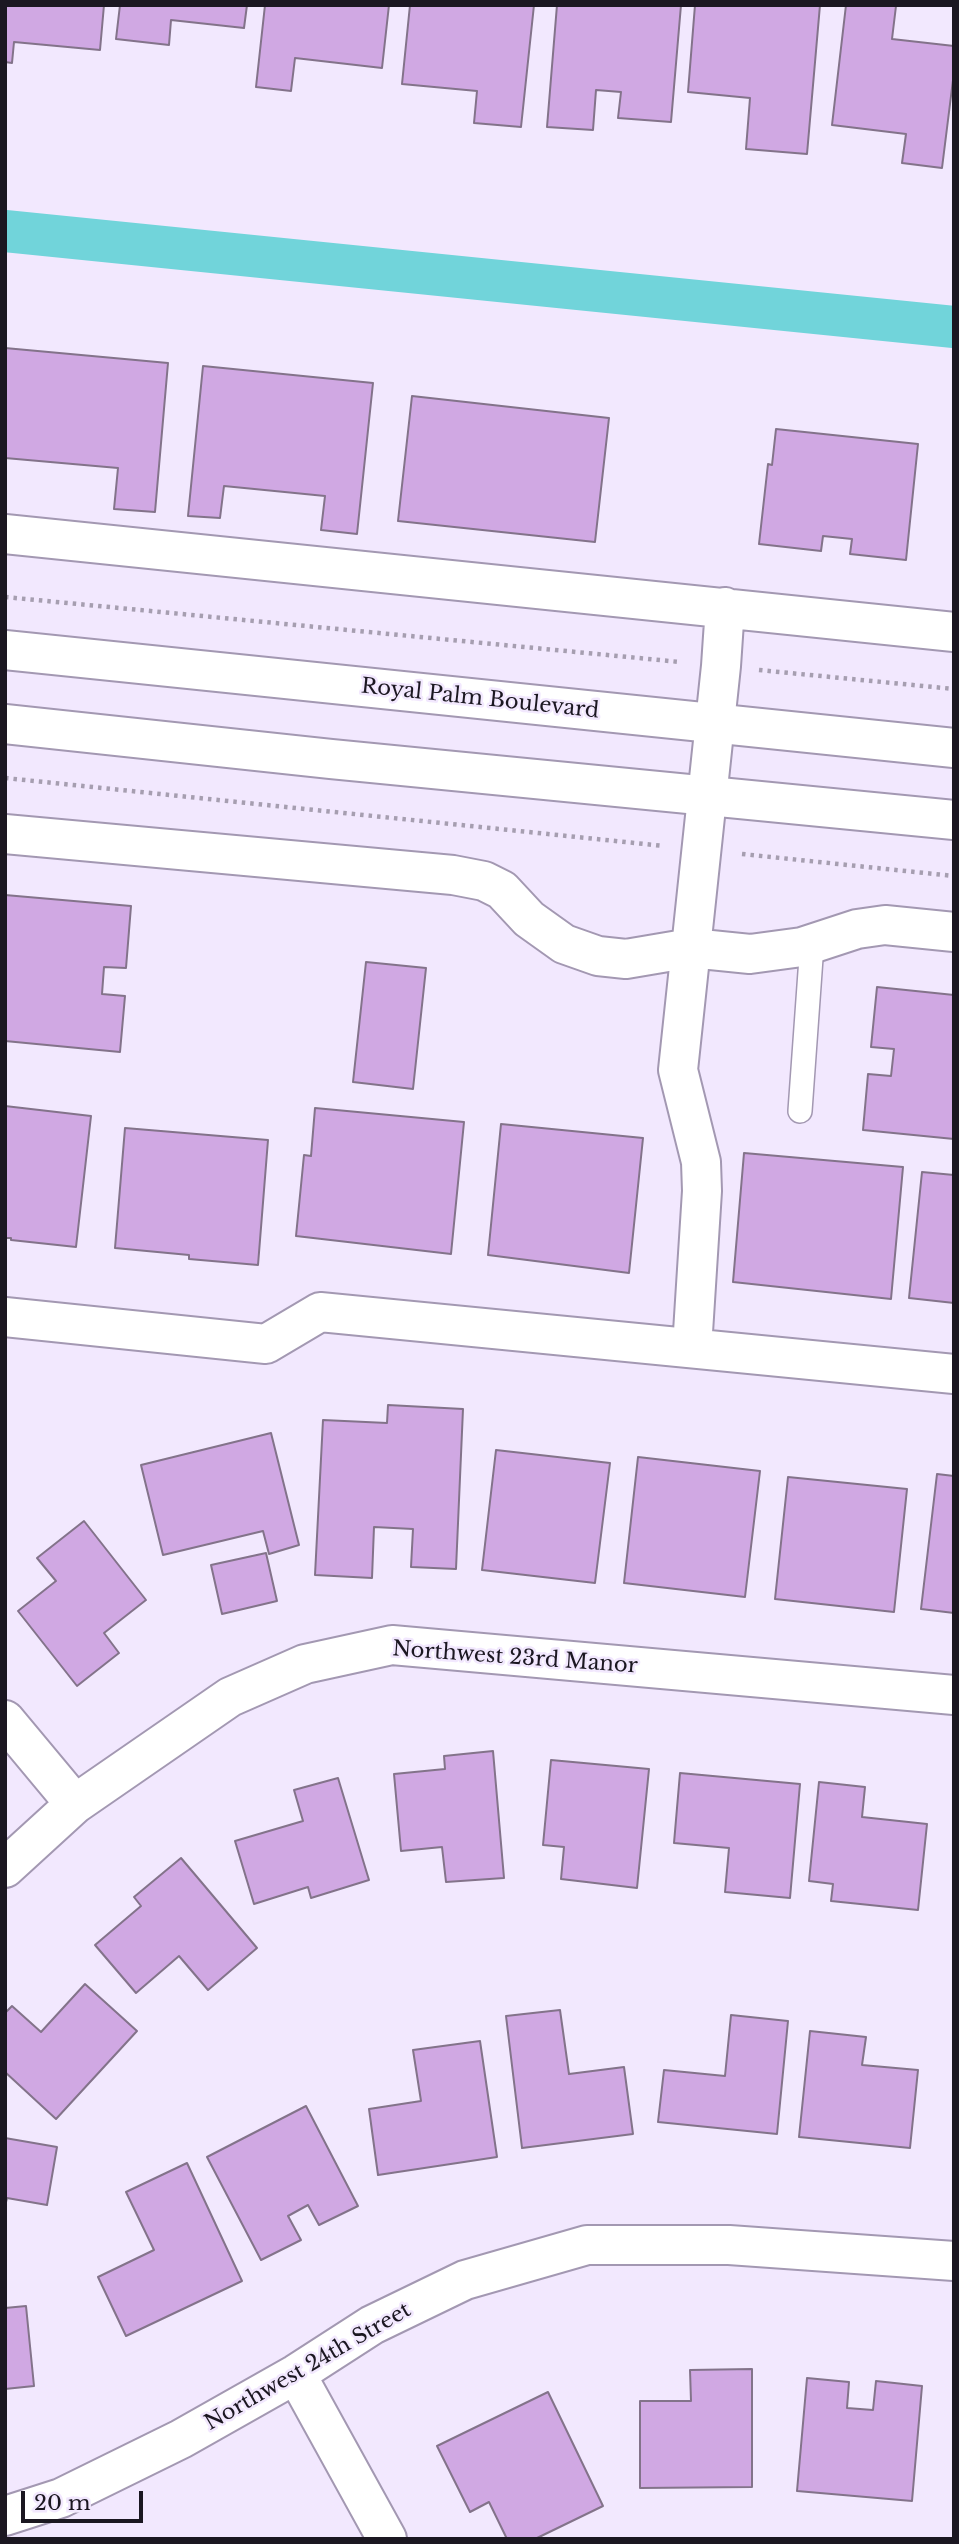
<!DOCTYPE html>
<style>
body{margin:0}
#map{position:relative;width:959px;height:2544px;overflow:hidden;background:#f2e8fe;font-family:"Libre Baskerville",serif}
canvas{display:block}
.frame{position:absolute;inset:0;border:7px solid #1b1721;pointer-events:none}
.scale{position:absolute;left:21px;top:2491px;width:122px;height:32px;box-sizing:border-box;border:4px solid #1b1721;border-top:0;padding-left:9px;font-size:21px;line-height:24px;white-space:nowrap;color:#1b1721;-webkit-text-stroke:5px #f2e8fe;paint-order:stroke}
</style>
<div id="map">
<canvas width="959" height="2544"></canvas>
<div class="frame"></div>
<div class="scale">20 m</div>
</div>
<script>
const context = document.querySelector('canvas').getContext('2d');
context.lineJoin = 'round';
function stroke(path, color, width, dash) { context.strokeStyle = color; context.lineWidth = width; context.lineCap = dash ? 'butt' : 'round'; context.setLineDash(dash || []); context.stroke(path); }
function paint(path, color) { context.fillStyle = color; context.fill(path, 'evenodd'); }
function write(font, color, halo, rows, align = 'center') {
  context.font = font + ' "Libre Baskerville",serif'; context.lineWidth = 5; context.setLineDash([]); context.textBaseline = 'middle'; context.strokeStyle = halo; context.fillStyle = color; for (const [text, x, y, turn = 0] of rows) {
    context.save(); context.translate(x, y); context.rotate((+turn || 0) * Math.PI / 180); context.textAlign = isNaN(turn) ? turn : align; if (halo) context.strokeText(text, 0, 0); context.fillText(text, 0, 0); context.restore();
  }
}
stroke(new Path2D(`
 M5,231L954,327`), '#71d4da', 42);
const building = new Path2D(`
 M5,5H104L100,50L14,42L12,63L5,62Z
 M120,5H247L244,28L171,20L169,45L116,39Z
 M265,5H389L382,68L295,58L291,91L256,87Z
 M410,5H534L521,127L474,123L477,91L402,84Z
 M557,5H681L671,122L618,118L621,92L596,90L593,130L547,127Z
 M695,5H820L807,154L746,149L750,98L688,92Z
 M846,5L896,6L892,39L954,46V72L942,168L902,163L906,134L832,125Z
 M5,348L168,363L155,512L114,509L118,468L5,458Z
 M203,366L373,383L357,534L321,530L325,496L224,486L220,518L188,516Z
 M412,396L609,418L595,542L398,521Z
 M776,429L918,444L906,560L850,554L852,539L823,536L821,551L759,544L768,464L772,465Z
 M5,895L131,906L126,968L104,967L102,994L125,996L120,1052L5,1041Z
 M366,962L426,968L413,1089L353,1082Z
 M877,987L954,995V1139L863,1130L868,1074L891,1076L894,1049L871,1047Z
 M5,1106L91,1116L76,1247L11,1240V1238H5Z
 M315,1108L464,1122L451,1254L296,1236L304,1155L311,1156Z
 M501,1124L643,1138L629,1273L488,1255Z
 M125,1128L268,1140L258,1265L189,1259V1255L115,1248Z
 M744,1153L903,1167L891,1299L733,1282Z
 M922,1172L954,1175V1303L909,1298Z
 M388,1405L463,1409L456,1569L411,1567L413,1529L374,1527L372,1578L315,1575L323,1420L387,1423Z
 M271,1433L299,1545L269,1554L263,1531L163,1555L141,1465Z
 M496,1450L610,1463L595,1583L482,1570Z
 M638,1457L760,1471L745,1597L624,1583Z
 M937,1474L954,1476V1613L921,1609Z
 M788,1477L907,1489L894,1612L775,1599Z
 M84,1521L146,1600L104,1633L119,1653L77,1686L18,1611L56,1581L37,1558Z
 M266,1553L277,1601L222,1614L211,1565Z
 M493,1751L504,1878L446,1882L442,1847L401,1851L394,1774L445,1769L444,1756Z
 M551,1760L649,1769L637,1888L561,1879L564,1847L543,1845Z
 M680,1773L800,1784L790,1898L725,1892L729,1848L674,1843Z
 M338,1778L369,1880L311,1898L308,1887L254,1904L235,1841L303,1821L294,1790Z
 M819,1782L865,1787L862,1817L927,1824L918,1910L831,1901L833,1884L809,1881Z
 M181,1858L257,1948L208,1990L179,1956L136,1993L95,1945L141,1906L134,1897Z
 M85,1984L137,2031L56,2119L5,2072V2013L12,2006L41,2032Z
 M560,2010L569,2074L624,2067L633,2134L522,2148L506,2016Z
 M731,2015L788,2021L777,2134L658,2122L664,2070L725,2076Z
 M810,2031L866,2037L862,2065L918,2070L910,2148L799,2137Z
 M480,2041L497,2157L378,2175L369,2109L421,2101L413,2050Z
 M306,2106L358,2206L319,2225L308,2205L288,2216L301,2240L261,2260L207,2157Z
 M5,2138L57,2147L47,2205L7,2198L5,2206Z
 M187,2163L242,2281L126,2336L98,2277L154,2250L126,2192Z
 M26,2306L34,2386L5,2389V2308Z
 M752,2369V2487L640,2488V2401H691L690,2370Z
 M807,2378L849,2382L847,2408L873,2410L876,2381L922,2386L912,2501L797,2491Z
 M548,2392L603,2506L535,2539H507L489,2502L470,2512L437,2446Z`);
paint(building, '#d0a8e3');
stroke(building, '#83738a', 2);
const lane = new Path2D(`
 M800,1111L812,944`);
const street = new Path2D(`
 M5,534L954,632
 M5,834L453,875L484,881L502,890L529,919L564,944L598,956L626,959L691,948L721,666L725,607
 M5,1317L266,1344L320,1312L954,1374
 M692,1348L702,1191L701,1162L678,1070L691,948L750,954L802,947L857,929L885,925L954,932
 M5,1720L75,1804
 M5,1868L75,1804L230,1697L305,1664L392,1645L954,1695
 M296,2374L387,2539
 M5,2516L61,2498L181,2439L296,2374L372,2325L465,2280L587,2245H729L954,2261`);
const secondary = new Path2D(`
 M5,650L954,748
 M5,724L331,759L954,820`);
stroke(lane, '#a398b2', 26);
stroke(street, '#a398b2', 42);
stroke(secondary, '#a398b2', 42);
stroke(new Path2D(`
 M5,597L680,662
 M759,670L954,689
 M5,778L664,846
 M742,854L954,876`), '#a69eb0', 4.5, [3.5, 5]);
stroke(lane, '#fff', 23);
stroke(street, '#fff', 38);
stroke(secondary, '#fff', 38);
write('21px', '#1b1721', '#f2e8fe', [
 ["Royal Palm Boulevard",480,699,6],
 ["Northwest 23rd Manor",515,1658,4],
 ["Northwest 24th Street",308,2367,-30]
]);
</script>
